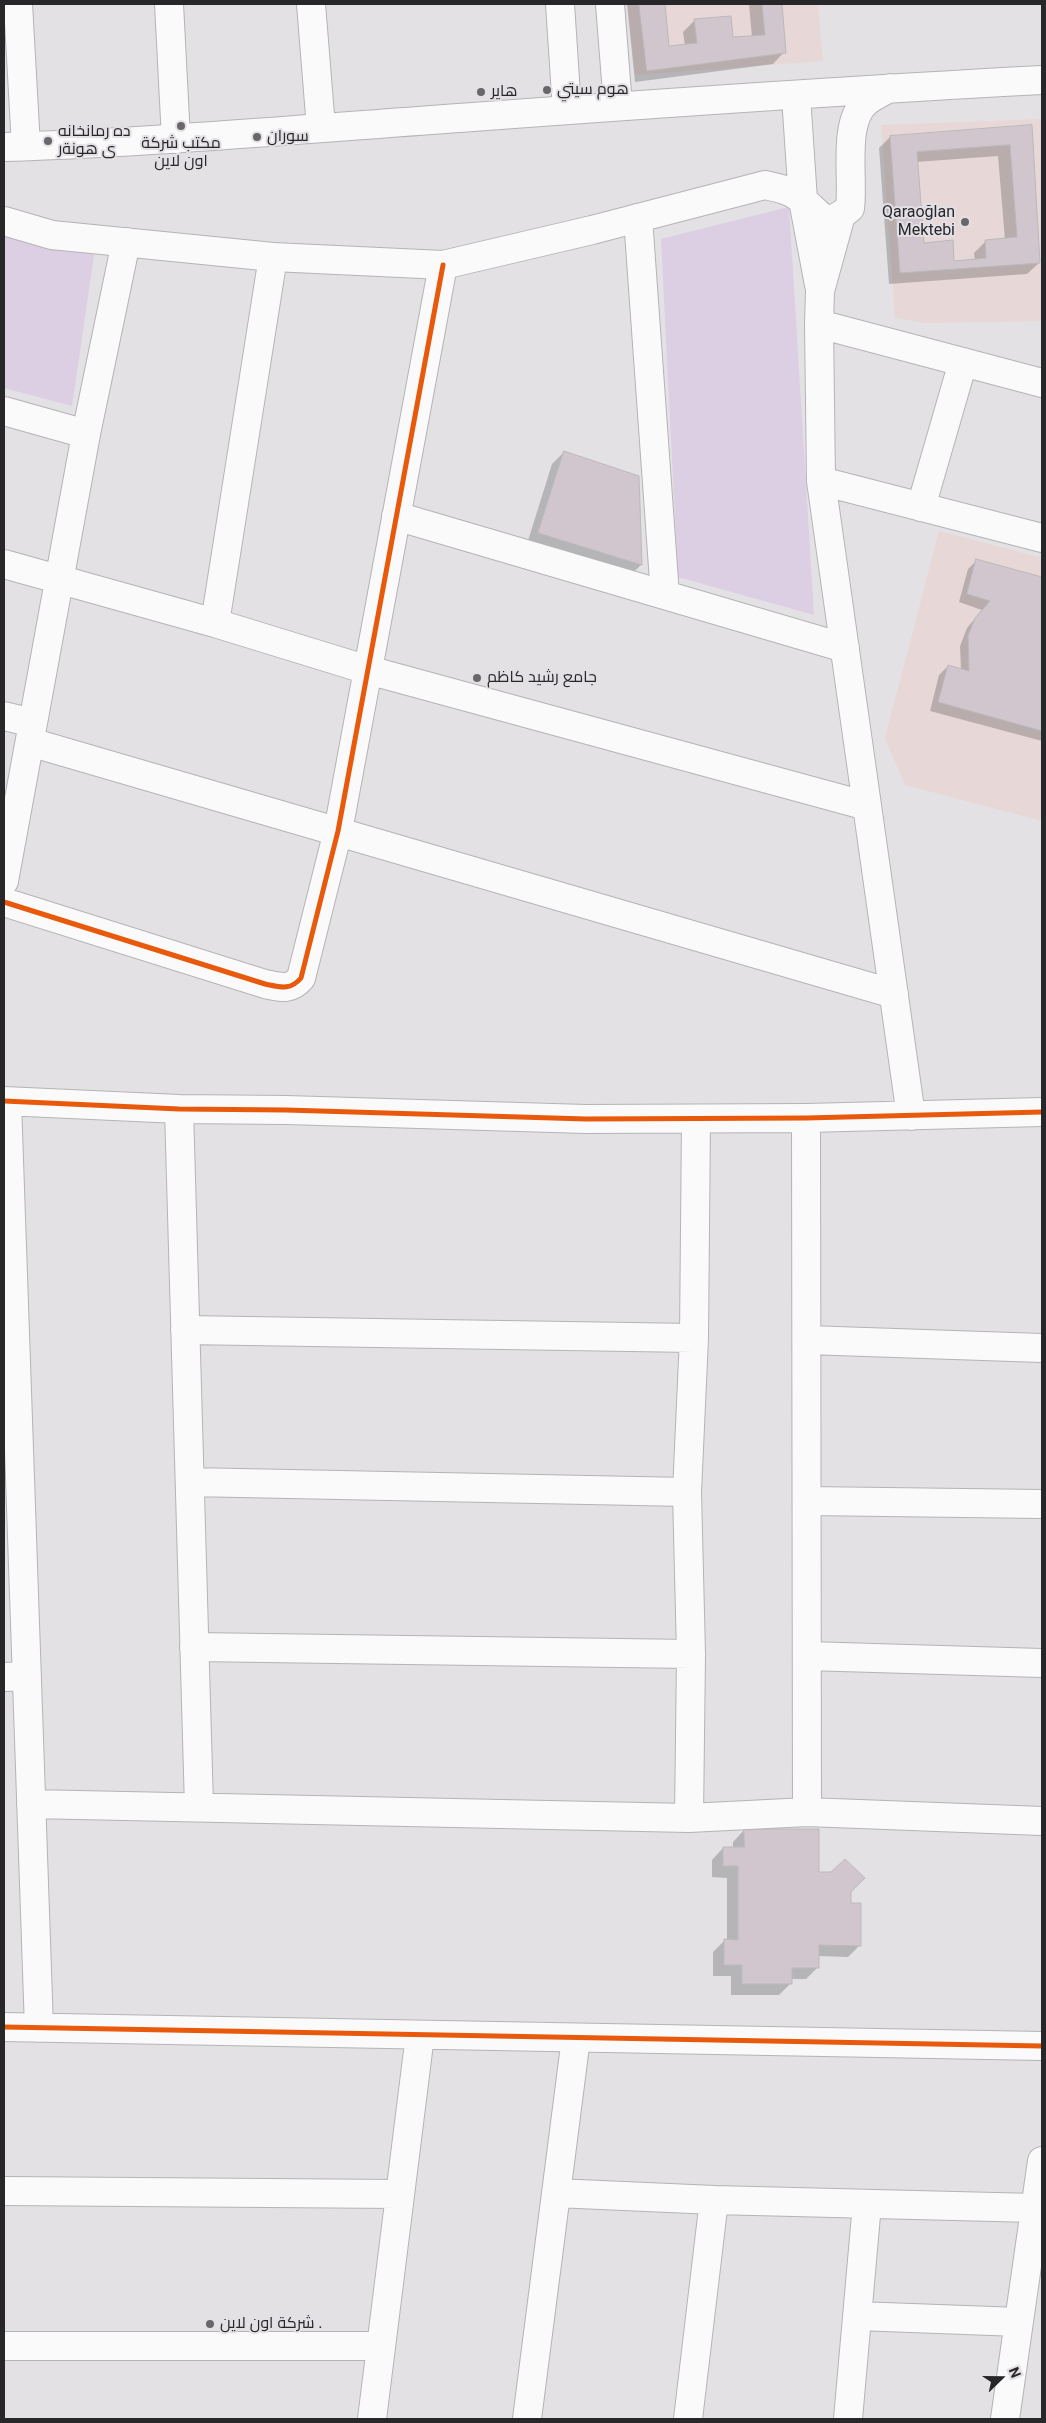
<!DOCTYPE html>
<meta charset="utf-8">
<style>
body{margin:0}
#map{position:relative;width:1046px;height:2423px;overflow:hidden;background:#e3e1e4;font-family:Roboto,sans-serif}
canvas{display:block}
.frame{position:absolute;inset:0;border:5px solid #272628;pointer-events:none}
.north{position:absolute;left:976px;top:2353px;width:50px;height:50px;-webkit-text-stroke:4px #e3e0e5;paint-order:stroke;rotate:68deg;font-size:14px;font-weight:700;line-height:20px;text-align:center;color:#272628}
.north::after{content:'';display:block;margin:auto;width:18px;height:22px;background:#272628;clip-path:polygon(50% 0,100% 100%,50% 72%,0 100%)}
</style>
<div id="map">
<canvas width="1046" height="2423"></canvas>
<div class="frame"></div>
<div class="north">N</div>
</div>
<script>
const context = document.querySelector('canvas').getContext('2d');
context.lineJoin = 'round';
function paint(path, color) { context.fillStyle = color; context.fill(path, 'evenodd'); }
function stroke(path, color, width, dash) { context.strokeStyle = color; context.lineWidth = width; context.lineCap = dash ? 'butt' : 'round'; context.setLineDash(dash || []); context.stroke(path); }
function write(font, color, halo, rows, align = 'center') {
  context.font = font + ' Roboto,Cairo,sans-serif'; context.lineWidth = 4; context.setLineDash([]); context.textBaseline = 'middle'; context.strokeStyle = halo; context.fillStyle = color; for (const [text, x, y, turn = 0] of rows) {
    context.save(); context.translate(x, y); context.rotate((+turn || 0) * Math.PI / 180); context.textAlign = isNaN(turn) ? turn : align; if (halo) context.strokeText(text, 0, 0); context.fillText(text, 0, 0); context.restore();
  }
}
paint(new Path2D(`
 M628,4H818L823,61L635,75Z
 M1042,119V321L925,323L895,318L881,125Z
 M939,531L1042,558V821L905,785L885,738Z`), '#e7d8d7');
paint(new Path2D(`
 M789,207L814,615L678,577L661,239Z
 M4,231L94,255L72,406L4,388Z`), '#dccee3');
paint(new Path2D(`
 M627,4H664L668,47L685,46L683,32L695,20L732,39L752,37L749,4H781L784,52L773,64L635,82Z
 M1031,126L1039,263L1027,274L889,284L879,148L890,137ZM998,156L1005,240L986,241L974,253L975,261L953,262L923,244L916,162Z
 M564,452L638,477L641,565L629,576L527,544L552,464Z
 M977,560L1042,578V741L930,711L939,675L948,666L961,670L960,646L967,628L982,610L959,602L968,569Z
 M744,1830L850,1892V1904L860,1945L848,1957L818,1956V1967L806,1979H791V1983L779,1995H731V1976H713V1952L724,1941H727V1878L712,1877V1860L723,1848H733V1842Z`), '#0003');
const building = new Path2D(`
 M639,4H665L669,46L697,43L694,19L731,16L733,37L765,35L762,4H782L786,53L647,71Z
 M1032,125L1040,263L900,273L890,136ZM1010,145L1017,237L985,240L986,258L954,261L953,240L924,243L917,152Z
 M564,451L639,476L642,565L538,533Z
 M976,559L1042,577V731L938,702L948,665L969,671L968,636L975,618L990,601L967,594Z
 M744,1829H819V1872H831L845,1859L865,1878L851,1892V1903H861V1946L819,1945V1968H792V1984H742V1965H724V1939L738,1940V1866H723V1847H744Z`);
paint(building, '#d1c6cd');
stroke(building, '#bbb9bb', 1);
const minor = new Path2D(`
 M18,4L26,146
 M169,4L176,139
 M311,4L321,128
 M560,4L567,110
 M610,4L618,106
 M803,200L819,285
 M841,215L820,291L819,324L821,481L911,1116
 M638,218L665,595
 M819,324L1042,383
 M4,411L86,434L126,242
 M821,481L1042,538
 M921,507L963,362
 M396,516L845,648
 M4,564L215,623L368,670L867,806
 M215,623L273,257
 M4,716L33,723
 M30,742L894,994
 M4,881L86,434
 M4,902L265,984C280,987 290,991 301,978L338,831L443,265
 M4,1101L179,1109L286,1110L586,1119L806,1118L1042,1112
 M7,1102L39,2028
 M179,1109L199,1807
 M806,1118L807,1812
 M185,1330L694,1338
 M807,1340L1042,1348
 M190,1482L687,1492
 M807,1501L1042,1504
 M194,1647L691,1654
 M807,1656L1042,1663
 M4,1677L27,1676
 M31,1804L689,1818L807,1812L1042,1821
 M689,1818L691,1654L687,1492L694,1338L696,1120
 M4,2027L1042,2046
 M4,2191L399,2194
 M556,2193L714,2200L1035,2208
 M857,2316L1019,2322
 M4,2346H380
 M372,2419L420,2035
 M527,2419L576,2038
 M688,2419L714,2200
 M848,2419L867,2204
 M1005,2419L1042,2161`);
const major = new Path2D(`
 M796,96L803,200
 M4,147C161,142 317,128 473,117C663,103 853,90 1042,80
 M4,221L52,235L273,257L443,265L592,230L765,185C779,188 790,190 801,199C821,213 823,231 850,208C854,179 842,122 866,102C873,96 882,92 890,88`);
stroke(minor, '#b5b3b6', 30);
stroke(major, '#b5b3b6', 30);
stroke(minor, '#fbfafb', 28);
stroke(major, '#fbfafb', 28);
stroke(new Path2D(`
 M4,902L265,984C280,987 290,991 301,978L338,831L443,265
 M4,1101L179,1109L286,1110L586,1119L806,1118L1042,1112
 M4,2027L1042,2046`), '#e8590c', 5);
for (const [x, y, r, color] of [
 [547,90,5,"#69676a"],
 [481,92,5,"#69676a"],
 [181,126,5,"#69676a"],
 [257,137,5,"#69676a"],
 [48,141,5,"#69676a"],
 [965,222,5,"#69676a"],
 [477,678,5,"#69676a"],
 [210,2324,5,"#69676a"]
]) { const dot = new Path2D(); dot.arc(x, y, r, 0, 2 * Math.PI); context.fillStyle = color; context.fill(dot); stroke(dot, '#e3e0e5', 2); }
write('16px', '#272628', '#e3e0e5', [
 ["هوم سيتي",557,90],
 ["هاير",491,92],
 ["ده رمانخانه",58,132],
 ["ى هونةر",58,150],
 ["سوران",267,137],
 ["مكتب شركة",181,144,"center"],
 ["اون لاين",181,162,"center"],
 ["Qaraoğlan",955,213,"right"],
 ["Mektebi",955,231,"right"],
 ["جامع رشيد كاظم",487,678],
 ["شركة اون لاين .",220,2324]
], 'left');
</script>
